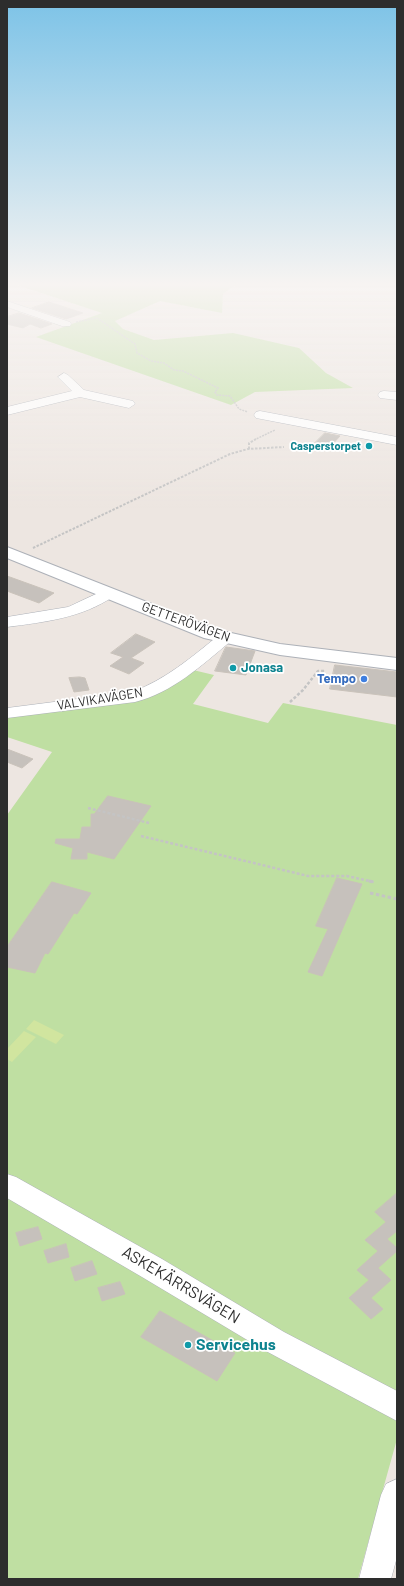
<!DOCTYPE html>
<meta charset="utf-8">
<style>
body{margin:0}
#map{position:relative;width:404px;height:1586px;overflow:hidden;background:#ede6e1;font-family:Barlow,sans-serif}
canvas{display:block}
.frame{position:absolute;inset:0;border:8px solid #2d2d2d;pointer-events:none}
</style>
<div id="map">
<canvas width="404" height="1586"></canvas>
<div class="frame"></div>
</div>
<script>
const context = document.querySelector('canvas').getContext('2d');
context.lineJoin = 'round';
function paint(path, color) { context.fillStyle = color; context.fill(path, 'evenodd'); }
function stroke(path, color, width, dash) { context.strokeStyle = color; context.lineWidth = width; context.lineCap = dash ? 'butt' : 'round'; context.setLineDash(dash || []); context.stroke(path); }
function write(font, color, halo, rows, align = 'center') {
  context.font = font + ' Barlow,sans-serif'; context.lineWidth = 3.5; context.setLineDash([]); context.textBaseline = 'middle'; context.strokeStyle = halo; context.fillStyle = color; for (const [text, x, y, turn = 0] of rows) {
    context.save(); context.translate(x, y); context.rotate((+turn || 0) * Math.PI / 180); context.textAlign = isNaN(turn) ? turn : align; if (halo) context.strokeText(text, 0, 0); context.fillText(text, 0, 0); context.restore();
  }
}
paint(new Path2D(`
 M17,285H238L232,287L223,294L222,313L160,301L115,321L123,329L154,340L233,333L299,348L326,373L353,388L255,392L231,405L36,337L102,313Z
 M193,670L214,675L193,704L268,723L283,703L397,725V1439L358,1579H7V815L52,752L7,737V719L10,716L134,702Z`), '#bfdfa2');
paint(new Path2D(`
 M34,1020L64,1035L56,1044L26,1029Z
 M24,1031L36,1037L12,1062L7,1059V1049Z`), '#d1e59f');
const building = new Path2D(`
 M49,302L83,313L66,319L32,308Z
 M19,313L52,324L41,328L30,324L23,328L7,324V317Z
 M325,433L340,436L330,447L314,444Z
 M7,576L32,585L54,593L39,603L7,591Z
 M136,634L155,642L131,658L144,663L129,674L110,666L123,657L111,653Z
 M226,647L255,651L246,675L215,671Z
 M335,665L397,672V697L330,689Z
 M80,677L85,678L89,690L74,692L69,678Z
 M7,749L33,759L22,768L7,762Z
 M108,796L151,806L114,859L87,852V859H71L73,848L55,843L56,839H80L82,827H91V814H94Z
 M337,878L362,884L322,976L308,972L328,929L316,926Z
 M52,882L91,893L77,914L74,913L48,954L45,953L35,973L7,967V947Z
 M397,1193V1231L387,1239L397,1248V1251L378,1268L391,1280L371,1298L383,1309L371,1319L349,1298L369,1280L357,1270L378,1251L365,1240L386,1222L375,1212Z
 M38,1227L42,1239L20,1246L16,1233Z
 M66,1244L69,1257L48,1263L44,1251Z
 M92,1261L97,1274L75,1281L71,1268Z
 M120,1282L125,1294L102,1301L98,1288Z
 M160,1311L235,1353L217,1381L141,1337Z`);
paint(building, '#c6c1bc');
stroke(building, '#c9c2ba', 1);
const street = new Path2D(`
 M7,301L70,322L71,324L70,326H62L7,307Z
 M64,373L68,375L84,390L133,401L135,404L129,408L80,397L7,415V407L72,391L58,377Z
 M384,391L397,392V400L380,398L378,395L380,392Z
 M260,411L397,437V445L256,418L254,415L256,412Z
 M109,588L114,590L117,593L114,596C82,618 45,622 7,627V617L68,607Z
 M225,633L231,635L233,638L231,641C202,665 172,693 135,702L7,718V708L132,692C165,680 192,657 219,635Z
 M7,1174L16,1177L162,1259L284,1332L397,1391V1421L264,1350L142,1277L7,1198Z
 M397,1479V1557L391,1579H359L381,1495L386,1484Z`);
const secondary = new Path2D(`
 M7,547L218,630L280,644L397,658V670L280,655L204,638L7,558Z`);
stroke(street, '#adb1b8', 1);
stroke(secondary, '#adb1b8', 2);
stroke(new Path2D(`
 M76,322L97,318L135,344L137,353L151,361L164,363L174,370L183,371L218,388L215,392L217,395L230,396L239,409L248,412
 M254,440L275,430`), '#c4c4c4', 1.5, [2, 1]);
stroke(new Path2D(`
 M249,449V443L256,439
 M33,548L230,454L248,449L284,447`), '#c4c4c4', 2, [2.5, 1.5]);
stroke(new Path2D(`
 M290,702L303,690L318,671H326
 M88,808L149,823
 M141,836L308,876H347L374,882`), '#c4c4c4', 2.5, [3, 2]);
stroke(new Path2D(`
 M369,881L374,882
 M370,893L397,899`), '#c4c4c4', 3, [3.5, 2.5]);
paint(street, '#fff');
paint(secondary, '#fff');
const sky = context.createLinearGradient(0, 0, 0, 508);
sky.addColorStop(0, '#7dc3e7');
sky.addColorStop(0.56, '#f7f4f2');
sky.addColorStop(1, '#f7f4f200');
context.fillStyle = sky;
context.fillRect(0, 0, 404, 508);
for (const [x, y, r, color] of [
 [369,446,4,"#0f9aa8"],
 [233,668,4,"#0f9aa8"],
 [364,679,4,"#3f7fe0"],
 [188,1345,4,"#0f9aa8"]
]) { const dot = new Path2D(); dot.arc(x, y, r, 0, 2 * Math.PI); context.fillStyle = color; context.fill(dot); stroke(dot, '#fff', 1.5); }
write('bold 11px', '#0d838f', '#fff', [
 ["Casperstorpet",361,446]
], 'right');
write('13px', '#2d2d2d', '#fff', [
 ["GETTERÖVÄGEN",186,622,20],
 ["VALVIKAVÄGEN",100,699,-9]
]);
write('bold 13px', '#0d838f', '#fff', [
 ["Jonasa",241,668]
], 'left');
write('bold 13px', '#366cbe', '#fff', [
 ["Tempo",356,679]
], 'right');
write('16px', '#2d2d2d', '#fff', [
 ["ASKEKÄRRSVÄGEN",181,1285,31]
]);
write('bold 16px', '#0d838f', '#fff', [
 ["Servicehus",196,1345]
], 'left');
</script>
